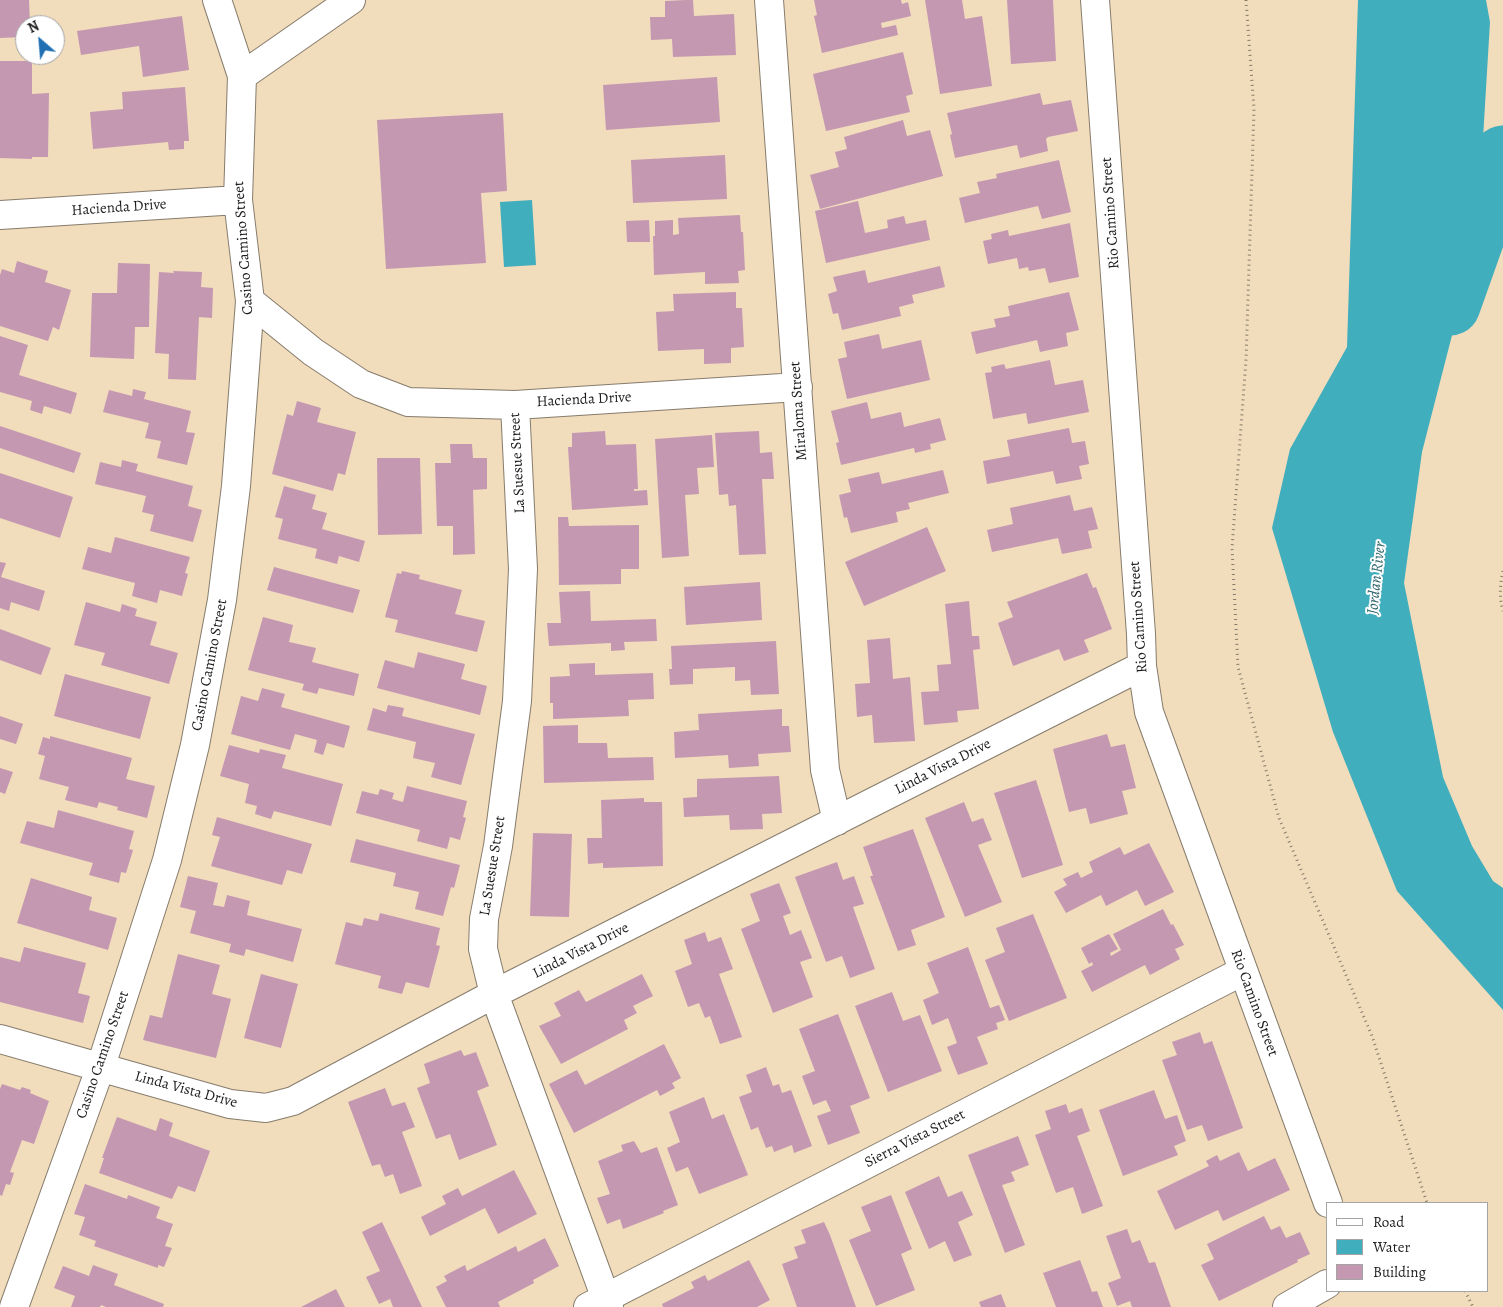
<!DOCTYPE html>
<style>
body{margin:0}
#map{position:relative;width:1503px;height:1307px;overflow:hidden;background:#f1dcbc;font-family:Alegreya,serif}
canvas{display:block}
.legend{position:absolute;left:1326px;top:1202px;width:162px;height:90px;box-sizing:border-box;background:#fff;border:1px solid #a4a4a4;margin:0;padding:6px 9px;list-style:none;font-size:15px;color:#1c1c1c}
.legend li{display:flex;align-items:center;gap:10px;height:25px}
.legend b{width:25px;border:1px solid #a4a4a4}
.north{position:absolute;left:15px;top:15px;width:50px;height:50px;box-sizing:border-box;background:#fff;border:1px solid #a4a4a4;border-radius:50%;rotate:333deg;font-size:14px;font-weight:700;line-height:20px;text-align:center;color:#1c1c1c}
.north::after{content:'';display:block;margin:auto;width:18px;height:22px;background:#1f6fb2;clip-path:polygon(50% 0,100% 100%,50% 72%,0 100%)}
</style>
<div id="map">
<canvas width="1503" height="1307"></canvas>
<ul class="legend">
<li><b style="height:6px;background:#fff"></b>Road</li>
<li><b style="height:14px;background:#40aebd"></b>Water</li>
<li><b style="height:14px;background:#c598b2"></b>Building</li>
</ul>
<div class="north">N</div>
</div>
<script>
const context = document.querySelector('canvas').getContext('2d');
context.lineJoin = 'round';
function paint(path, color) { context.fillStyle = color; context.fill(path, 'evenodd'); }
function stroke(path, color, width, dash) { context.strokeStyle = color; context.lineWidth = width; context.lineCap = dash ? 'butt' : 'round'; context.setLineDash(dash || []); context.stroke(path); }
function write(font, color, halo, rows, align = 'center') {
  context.font = font + ' Alegreya,serif'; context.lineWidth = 4; context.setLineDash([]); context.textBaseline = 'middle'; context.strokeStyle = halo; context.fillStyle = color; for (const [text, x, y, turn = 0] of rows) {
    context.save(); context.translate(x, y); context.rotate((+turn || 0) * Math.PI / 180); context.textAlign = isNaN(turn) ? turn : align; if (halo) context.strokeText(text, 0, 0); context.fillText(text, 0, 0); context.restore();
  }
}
paint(new Path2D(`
 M1358,0H1486L1490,22L1477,238L1422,452L1404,583L1443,777L1472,846L1493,881L1503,888V1010L1397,891L1333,732L1272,528L1290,449L1347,347Z
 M532,200L536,265L504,267L500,202Z`), '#40aebd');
stroke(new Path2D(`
 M1450,305L1503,156`), '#40aebd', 61);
paint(new Path2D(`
 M0,0H29L30,25H25V37L0,38Z
 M686,0H693L694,16L734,14L736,55L673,57L672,39L651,40L650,17H665V1Z
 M814,0H901L902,4L908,2L911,16L881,23L882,28L896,25L898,35L822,53L814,16L817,15Z
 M925,0H962L965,19L982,16L992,86L940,94Z
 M1007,0H1053L1056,61L1011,64Z
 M182,16L189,70L143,77L139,46L81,55L77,31Z
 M903,52L913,94L906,96L910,112L826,131L813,74Z
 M0,61H32V94L49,93L48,157H32V159L0,158Z
 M717,77L720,122L606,130L603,85Z
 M185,87L189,141H184V149L169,150L168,142L93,149L90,112L123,109L122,92Z
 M1040,93L1043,105L1071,100L1078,131L1048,137L1046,139L1048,151L1020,158L1017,145L955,158L950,135L952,134L947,113Z
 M503,113L507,191L481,193L486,263L386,269L377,120Z
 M903,120L907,136L930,130L943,176L820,209L810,175L839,167L835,152L847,149L844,137Z
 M725,155L727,199L633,203L631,160Z
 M1059,160L1071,212L1042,219L1038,206L965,223L959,198L980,193L977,182L997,178L996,174Z
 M858,201L865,233L888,228L887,220L904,216L906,224L926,220L930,240L826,263L815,211Z
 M740,215L741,232H743L745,270L738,271L739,283L705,284V272L654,275L653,236H655V221L673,220V235L679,234L678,218Z
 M649,220L650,242H627L626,221Z
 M1070,223L1079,277L1049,283L1045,268L1029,271L1028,267L1019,269L1017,258L988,264L983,241L992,239L991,234L1008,230L1009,236Z
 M17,261L48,271L45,282L71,290L59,330L53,327L48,341L0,326V275L2,269L14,273Z
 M118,263L150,264L149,327H135L134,359L90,357L92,293H117Z
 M940,266L945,287L912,295L914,303L899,307L901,316L842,330L838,313L833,314L828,294L837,291L833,277L865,270L868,283Z
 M173,271L202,272L201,287L213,288L212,318L199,317L196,380L168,379L169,354L155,353L159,272L174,273Z
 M736,292V308H742L744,347L731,348V363L704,364V349L658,351L656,312L674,311L673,294Z
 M1069,292L1079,330L1066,333L1068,346L1040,352L1037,340L976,354L971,332L996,327L994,319L1010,316L1008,306Z
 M879,334L882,349L921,340L930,380L847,399L838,359L847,357L844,342Z
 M0,336L28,345L19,375L77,393L71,414L44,406L42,414L30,410L32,401L0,392Z
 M1050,360L1055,385L1083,380L1089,412L1028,424L1026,413L993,419L985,373L992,372L991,367L1004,364L1006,369Z
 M133,389L146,392L144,399L191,411L186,432L195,433L187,465L157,458L161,441L145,438L149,423L103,412L109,390L132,396Z
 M297,401L321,408L317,422L356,432L345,475L338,473L333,491L272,474L287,414L293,416Z
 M867,402L871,419L901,412L904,427L940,418L946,440L930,444L931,449L915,453L914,448L841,465L836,443L839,442L831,411Z
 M0,426L81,453L74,473L0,448Z
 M1069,428L1072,443L1085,441L1089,464L1079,466L1082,479L1056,484L1053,471L987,484L983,461L1010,456L1007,440Z
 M605,431L606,445L636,444L638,489H634V491L647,490L648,505L572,510L568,447H572V433Z
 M759,431L760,453L772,452L774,479H762L766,554L739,555L736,505L729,506L728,494L719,495L715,433Z
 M712,435L714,467L697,468L699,494L685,495L689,556L662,558L655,439Z
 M450,444H472L473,458H487V489L473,490L475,554L453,555V526H437L435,463H451Z
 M377,458H420L422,534L378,535Z
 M122,460L138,464L136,471L193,486L188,506L202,510L193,542L150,531L154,515L142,512L146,496L95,484L100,462L121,467Z
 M943,470L949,493L908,503L910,509L896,512L898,522L851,533L847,517L844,518L839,495L851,492L848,479L879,472L882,484Z
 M0,473L73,497L60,538L0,518Z
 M284,486L316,495L312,509L327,513L322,529L365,541L359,562L339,556L337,564L315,558L317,549L278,539L283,519L275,517Z
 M1070,495L1074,511L1092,507L1098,529L1088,531L1092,548L1062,554L1058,538L992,552L987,530L1013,524L1010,508Z
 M558,517H568L569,526L639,525V569H621V584L559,585Z
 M927,527L946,571L864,606L845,562Z
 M115,537L190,557L185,573L188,574L182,596L160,590L157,603L132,596L135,583L82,569L88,547L111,553Z
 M0,562L6,563L1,577L45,591L39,611L11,602L9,611L0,608Z
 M274,567L360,590L353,613L267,590Z
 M402,571L420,575L419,579L462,590L455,614L485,621L477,652L395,632L398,620L385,617L397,573L401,574Z
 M1087,573L1093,588L1096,587L1112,629L1084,640L1089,652L1064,661L1059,649L1013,666L998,623L1013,617L1007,602Z
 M760,582L762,620L686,625L684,587Z
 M590,591L591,621L656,619L657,641L624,642L625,650L611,651V643L549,646L547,623H561L559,592Z
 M969,601L972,636H979L980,649L973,650L979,709L957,711L958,722L924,725L921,692L939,691L937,665L951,664L945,604Z
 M86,602L120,612L122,604L137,609L135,616L157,622L150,645L178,653L169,684L101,665L105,653L74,645Z
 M263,617L293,625L289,642L316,648L312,662L359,674L354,696L319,688L317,694L302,690L304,684L248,670Z
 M0,629L51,648L41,675L0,660Z
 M890,638L893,679L910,677L915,741L874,743L872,715L857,717L855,684L870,683L867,640Z
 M776,641L779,694L751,695L750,680L735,681V667L693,669V684L670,685L669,669H672L671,646Z
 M418,652L465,664L461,679L487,686L480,715L377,688L385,660L414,668Z
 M595,663V675L653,673L654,699L628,700L629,716L553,719V703H550V677L570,676L569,664Z
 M65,674L151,697L140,739L54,716Z
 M262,688L285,694L281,707L350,726L344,748L327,743L323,755L314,752L317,740L295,734L290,750L231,734L241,696L258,701Z
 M388,705L404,708L402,716L475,734L461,785L431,777L435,763L413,758L416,742L367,730L373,708L386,712Z
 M782,709V726H789L791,752L758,754L759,766L729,768L728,755L675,758L674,732L699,730L698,714Z
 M0,716L23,724L16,744L0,739Z
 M578,725V743H607L608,758L653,757L654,780L544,783L543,726Z
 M1107,734L1111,747L1125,744L1136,788L1122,791L1128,814L1090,824L1086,808L1069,812L1053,749Z
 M50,736L132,758L126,779L155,786L147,818L117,810L118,807L99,802L97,808L65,800L69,787L39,779L45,756L38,754L43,737L50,739Z
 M229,745L259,753L260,749L286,755L282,768L343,784L331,826L274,811L271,819L255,814L257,806L245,803L249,784L220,776Z
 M0,768L13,772L5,794L0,792Z
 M779,776L782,813L762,814L763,829L730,830L729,815L684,817L683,798L697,797V779Z
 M1036,780L1063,865L1022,878L994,793Z
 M407,786L467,801L463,817L466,818L460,840L450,837L447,849L417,841L420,830L356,813L362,791L378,795L380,789L394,793L392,799L403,802Z
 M644,798V802H662L663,866L603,868V863L588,864L587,838H602L601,800Z
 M964,802L972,822L983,818L992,840L978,845L1002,902L965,917L925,818Z
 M58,810L134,831L129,849L133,850L126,873L121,872L119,883L89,875L93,863L20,843L27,821L54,828Z
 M217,817L312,844L302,874L287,870L282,885L211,866L220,837L212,835Z
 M913,829L945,917L911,930L916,945L898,951L870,876H873L863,847Z
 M533,833L572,834L569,917L530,916Z
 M356,839L460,865L454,888L451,887L443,916L415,909L419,892L393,886L396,873L350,862Z
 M1149,843L1174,892L1145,906L1137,890L1106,906L1101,895L1066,913L1054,892L1067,885L1063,879L1078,872L1081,878L1093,872L1089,862L1120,847L1124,855Z
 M837,862L843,880L854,876L864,904L853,907L875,969L850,978L842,956L826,962L795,877Z
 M188,876L218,883L213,905L224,907L227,895L250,901L247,915L302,929L293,962L246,949L244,956L229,952L231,944L190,933L196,911L180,907Z
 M31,878L92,897L89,910L117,918L108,950L17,923Z
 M779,883L791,913L783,916L790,935L801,930L812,958L800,962L813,997L773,1013L741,929L760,921L750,894Z
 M1163,909L1171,925L1173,924L1184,945L1175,949L1180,959L1150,975L1145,965L1092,992L1081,971L1093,965L1092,962L1089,964L1081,948L1109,934L1118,949L1110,953L1111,956L1121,950L1113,934Z
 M380,913L440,928L436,945L440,946L429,988L406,982L402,994L378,988L381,976L335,964L346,922L362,926L364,918L378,921Z
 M1033,914L1067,998L1009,1021L985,960L1005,952L996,928Z
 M705,932L708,942L721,937L733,969L719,974L742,1037L720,1044L710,1016L705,1018L699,1003L688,1007L675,971L692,964L684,940Z
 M24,947L86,963L78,993L90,996L83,1023L0,1002V957L20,962Z
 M968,947L990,1008L999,1005L1005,1020L996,1023L998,1029L977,1037L988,1064L958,1075L947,1047L957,1043L948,1018L932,1025L923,1000L939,993L927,963Z
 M178,954L220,965L212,994L231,999L216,1058L143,1040L150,1015L162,1018Z
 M261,974L298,984L281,1048L244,1038Z
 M642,974L653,996L633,1006L637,1013L624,1020L628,1029L561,1064L539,1026L561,1016L554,1003L579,990L586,1002Z
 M892,992L903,1021L920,1015L942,1071L888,1092L855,1006Z
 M838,1014L870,1098L850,1106L860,1133L828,1145L817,1116L831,1111L826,1100L813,1105L802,1076L815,1071L799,1029Z
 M1200,1032L1204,1044L1212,1041L1243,1128L1208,1141L1202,1125L1187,1130L1162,1060L1177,1055L1172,1042Z
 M664,1044L681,1078L672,1083L675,1088L660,1096L657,1090L574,1133L549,1084L577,1070L585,1085Z
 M461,1050L464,1056L476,1052L489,1086L477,1091L497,1145L459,1160L450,1134L436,1139L417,1088L430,1083L424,1064Z
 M766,1067L773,1086L779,1084L782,1093L791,1090L812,1146L794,1153L792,1145L774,1152L772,1146L766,1148L758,1127L751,1130L739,1097L752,1092L746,1075Z
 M2,1084L20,1090L22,1087L31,1090L30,1093L49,1101L34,1144L22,1140L10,1172L14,1173L10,1185L6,1184L2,1196L0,1195V1089Z
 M385,1088L392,1106L405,1102L415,1127L402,1132L422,1186L400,1194L393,1174L385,1177L380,1164L372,1166L348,1102Z
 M1154,1090L1165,1119L1177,1115L1186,1141L1174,1146L1178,1155L1123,1176L1099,1110Z
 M704,1097L712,1119L724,1114L748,1175L699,1194L688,1167L676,1172L667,1148L680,1142L669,1112Z
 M1066,1104L1069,1113L1082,1108L1090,1131L1077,1136L1103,1206L1082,1214L1073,1187L1056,1193L1035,1135L1051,1129L1045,1111Z
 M117,1117L156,1131L160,1118L173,1123L169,1136L210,1151L195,1192L178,1186L172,1199L99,1173L104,1158H102Z
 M1018,1136L1029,1165L1011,1172L1015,1181L1002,1185L1025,1245L1005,1253L968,1155Z
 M634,1141L641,1153L657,1147L678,1205L663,1211L664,1213L623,1229L620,1219L607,1224L597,1198L610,1194L598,1161L623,1151L621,1145Z
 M1239,1152L1248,1171L1275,1158L1290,1190L1223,1221L1218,1210L1175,1230L1157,1191L1209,1166L1206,1161L1217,1155L1220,1161Z
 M514,1170L537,1214L498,1234L485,1208L430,1236L421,1217L446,1204L442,1196L458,1188L462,1196Z
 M939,1176L948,1197L962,1191L973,1215L958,1222L972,1255L954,1262L945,1241L929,1249L905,1192Z
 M85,1184L127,1199L128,1195L160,1207L156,1218L173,1224L165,1246L172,1248L164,1267L158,1265V1268L94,1246L96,1241L79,1235L85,1217L74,1214Z
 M891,1195L912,1249L901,1254L915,1290L876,1306L849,1240L871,1231L861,1207Z
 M1264,1216L1271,1230L1280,1226L1286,1238L1300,1232L1310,1254L1297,1260L1298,1262L1219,1301L1201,1265L1214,1259L1207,1244Z
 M382,1222L422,1307H393L390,1299L379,1304L366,1277L380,1271L362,1232Z
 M824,1222L830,1235L856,1307H797L782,1264L798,1258L794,1247L806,1243L801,1230Z
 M1127,1229L1132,1243L1140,1240L1149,1263L1155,1262L1171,1307H1132L1130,1301L1117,1306L1108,1283L1121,1278L1106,1236Z
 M545,1238L559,1266L533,1280L534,1283L498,1302L500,1307H446L436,1287L447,1281L444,1276L465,1265L467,1271L516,1246L518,1252Z
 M749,1260L770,1300L757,1307H663L662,1304L694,1288L691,1282L705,1275L708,1281Z
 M1080,1260L1092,1292L1097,1291L1103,1307H1056L1043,1273Z
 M93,1265L118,1274L114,1285L164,1304L163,1307H106L101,1305L100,1307H71L75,1296L54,1288L63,1266L89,1276Z
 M336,1289L345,1307H301Z
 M1001,1294L1006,1307H981L979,1302Z`), '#c598b2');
const minor = new Path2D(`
 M769,0L825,770L837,821
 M1095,0L1141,634L1142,666L1149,712L1328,1203
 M242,76L351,0
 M0,215L238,200
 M250,301L313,352L361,384L408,402L515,405L798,387
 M515,405L523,569L517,701L498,846L484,919L483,949L494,994L609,1307
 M0,1039L230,1104L266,1108L293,1101L494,994L1142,666
 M14,1307L101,1066L167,860L195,745L222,600L236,486L250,301L238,200L242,76L217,0
 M588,1307L1243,971
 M1287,1307L1327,1284`);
stroke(minor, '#867c6c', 30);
stroke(new Path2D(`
 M1246,0L1254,109L1246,360L1232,548L1238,667L1279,818L1372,1036L1427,1203
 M1503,571C1500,585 1499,597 1503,611
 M1465,1291L1473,1307`), '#867c6c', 3, [1, 4]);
stroke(minor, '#fff', 28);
write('15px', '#1c1c1c', '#fff', [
 ["Hacienda Drive",119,208,-4],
 ["Rio Camino Street",1111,213,-94],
 ["Casino Camino Street",244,248,-94],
 ["Hacienda Drive",584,400,-3],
 ["Miraloma Street",799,411,-94],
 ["La Suesue Street",518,463,-93],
 ["Rio Camino Street",1139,617,-94],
 ["Casino Camino Street",210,665,-79],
 ["Linda Vista Drive",943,767,-27],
 ["La Suesue Street",493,866,-81],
 ["Linda Vista Drive",581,951,-27],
 ["Rio Camino Street",1254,1003,70],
 ["Casino Camino Street",103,1055,-71],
 ["Linda Vista Drive",186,1090,15],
 ["Sierra Vista Street",915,1139,-27]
]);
write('italic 16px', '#2e656c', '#fff', [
 ["Jordan River",1377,578,-84]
]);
</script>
